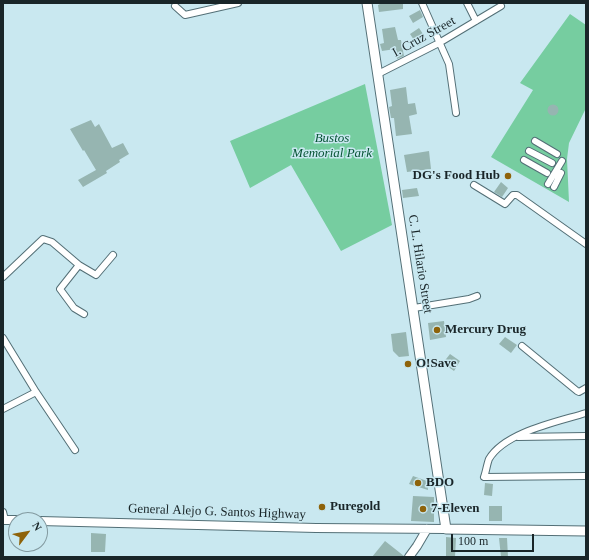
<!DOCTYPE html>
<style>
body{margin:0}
#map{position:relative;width:589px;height:560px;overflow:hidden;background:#c9e8f0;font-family:"Times New Roman",serif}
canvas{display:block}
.frame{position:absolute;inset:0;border:4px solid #192528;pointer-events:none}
.north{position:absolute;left:8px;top:512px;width:40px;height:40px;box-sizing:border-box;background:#c9e8f0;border:1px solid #839aa0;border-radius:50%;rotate:58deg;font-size:11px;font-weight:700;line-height:16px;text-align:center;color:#192528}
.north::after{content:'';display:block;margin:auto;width:14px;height:18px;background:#8e630a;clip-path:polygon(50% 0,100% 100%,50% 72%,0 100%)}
.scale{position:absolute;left:451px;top:534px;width:83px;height:18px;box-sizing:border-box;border:2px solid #192528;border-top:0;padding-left:5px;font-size:12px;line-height:14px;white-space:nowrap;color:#192528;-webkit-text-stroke:3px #c9e8f0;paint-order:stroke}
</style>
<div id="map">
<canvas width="589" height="560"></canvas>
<div class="frame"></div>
<div class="north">N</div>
<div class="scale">100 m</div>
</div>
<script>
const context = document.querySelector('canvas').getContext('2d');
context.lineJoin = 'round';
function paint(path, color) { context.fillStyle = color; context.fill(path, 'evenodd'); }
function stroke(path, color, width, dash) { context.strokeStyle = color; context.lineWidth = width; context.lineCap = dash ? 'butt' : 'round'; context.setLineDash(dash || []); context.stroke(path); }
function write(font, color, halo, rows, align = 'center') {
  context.font = font + ' "Times New Roman",serif'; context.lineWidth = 3; context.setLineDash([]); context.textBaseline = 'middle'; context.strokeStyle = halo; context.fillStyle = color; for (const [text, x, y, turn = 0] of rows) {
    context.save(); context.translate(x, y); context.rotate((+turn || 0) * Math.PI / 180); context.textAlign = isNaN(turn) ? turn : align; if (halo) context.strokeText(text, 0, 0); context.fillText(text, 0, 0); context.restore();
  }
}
paint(new Path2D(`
 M570,14L586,25V108L569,143L567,159L569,202L491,157L533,90L520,83Z
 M365,84L392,225L341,251L291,165L250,188L230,141Z`), '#76cda0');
paint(new Path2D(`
 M380,3H403V9L379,12L378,5L380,4Z
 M420,10L423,17L413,23L409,16Z
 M395,27L398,40H401L404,56L397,59L395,49L382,51L380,44L384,43L382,29Z
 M419,28L427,40L418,46L410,34Z
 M406,87L408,104L415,103L417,114L409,116L412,134L396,136L394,118H391L389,107L392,106L390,90Z
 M547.5 110a5.5 5.5 0 1 1 11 0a5.5 5.5 0 1 1-11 0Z
 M91,120L95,127L99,124L112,148L123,143L129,154L119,160L120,162L106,171L107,173L83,187L78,180L96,170L84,150L83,151L70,129Z
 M429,151L431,169L407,172L404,155Z
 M501,182L508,188L502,197L494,192Z
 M417,188L419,196L403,198L402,190Z
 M444,321L446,337L430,340L428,323Z
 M406,332L409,356L399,357L393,351L391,334Z
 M505,337L517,345L511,353L499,344Z
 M450,354L460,361L454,371L443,363Z
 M413,476L427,481L428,490L409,484Z
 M485,483L493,484L492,496L484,495Z
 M413,496L434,497V522L411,521Z
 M489,506H502V521H489Z
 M91,533L106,534L105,552H91Z
 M446,537L456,538L455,557H446Z
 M499,538H507L508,557H501Z
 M385,541L404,556V557H372Z`), '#96b5b1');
const minor = new Path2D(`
 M422,3L449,64L456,113
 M467,3L476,21
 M175,6L185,15L238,3
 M378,74L439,43L501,6
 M535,141L557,154
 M529,151L552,163
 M524,160L547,173
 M548,184L562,161
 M474,185L505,204L513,195H517L586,244
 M554,187L561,173
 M79,265L96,275L113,255
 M3,277L43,239L52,242L79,265L60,289L74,308L84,314
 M414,308L469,299L477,296
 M3,338L36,392L75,450
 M522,346L577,391L579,392L586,388
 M3,409L36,392
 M586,413C557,422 505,432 489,459C487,464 486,472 484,477L586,476
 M518,437L586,436
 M3,512L5,520`);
const secondary = new Path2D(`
 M3,520H16
 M40,521L316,528L446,529
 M409,557L417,546L427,529`);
const primary = new Path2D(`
 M367,3L446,529L586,531`);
stroke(minor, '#536f76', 8);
stroke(secondary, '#536f76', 10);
stroke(primary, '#536f76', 11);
stroke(minor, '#fff', 6);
stroke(secondary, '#fff', 8);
stroke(primary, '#fff', 9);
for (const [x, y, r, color] of [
 [508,176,4,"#8e630a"],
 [437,330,4,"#8e630a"],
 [408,364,4,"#8e630a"],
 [418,483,4,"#8e630a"],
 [322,507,4,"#8e630a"],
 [423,509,4,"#8e630a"]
]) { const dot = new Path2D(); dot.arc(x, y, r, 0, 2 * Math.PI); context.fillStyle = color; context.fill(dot); stroke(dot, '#c9e8f0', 1.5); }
write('13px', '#192528', '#c9e8f0', [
 ["I. Cruz Street",424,37,-29],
 ["C. L. Hilario Street",420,264,81],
 ["General Alejo G. Santos Highway",217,512,2]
]);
write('italic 13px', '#075435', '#c9e8f0', [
 ["Bustos",332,139],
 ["Memorial Park",332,154]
]);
write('bold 13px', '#192528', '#c9e8f0', [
 ["DG's Food Hub",500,176,"right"],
 ["Mercury Drug",445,330],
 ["O!Save",416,364],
 ["BDO",426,483],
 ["Puregold",330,507],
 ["7-Eleven",431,509]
], 'left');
</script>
